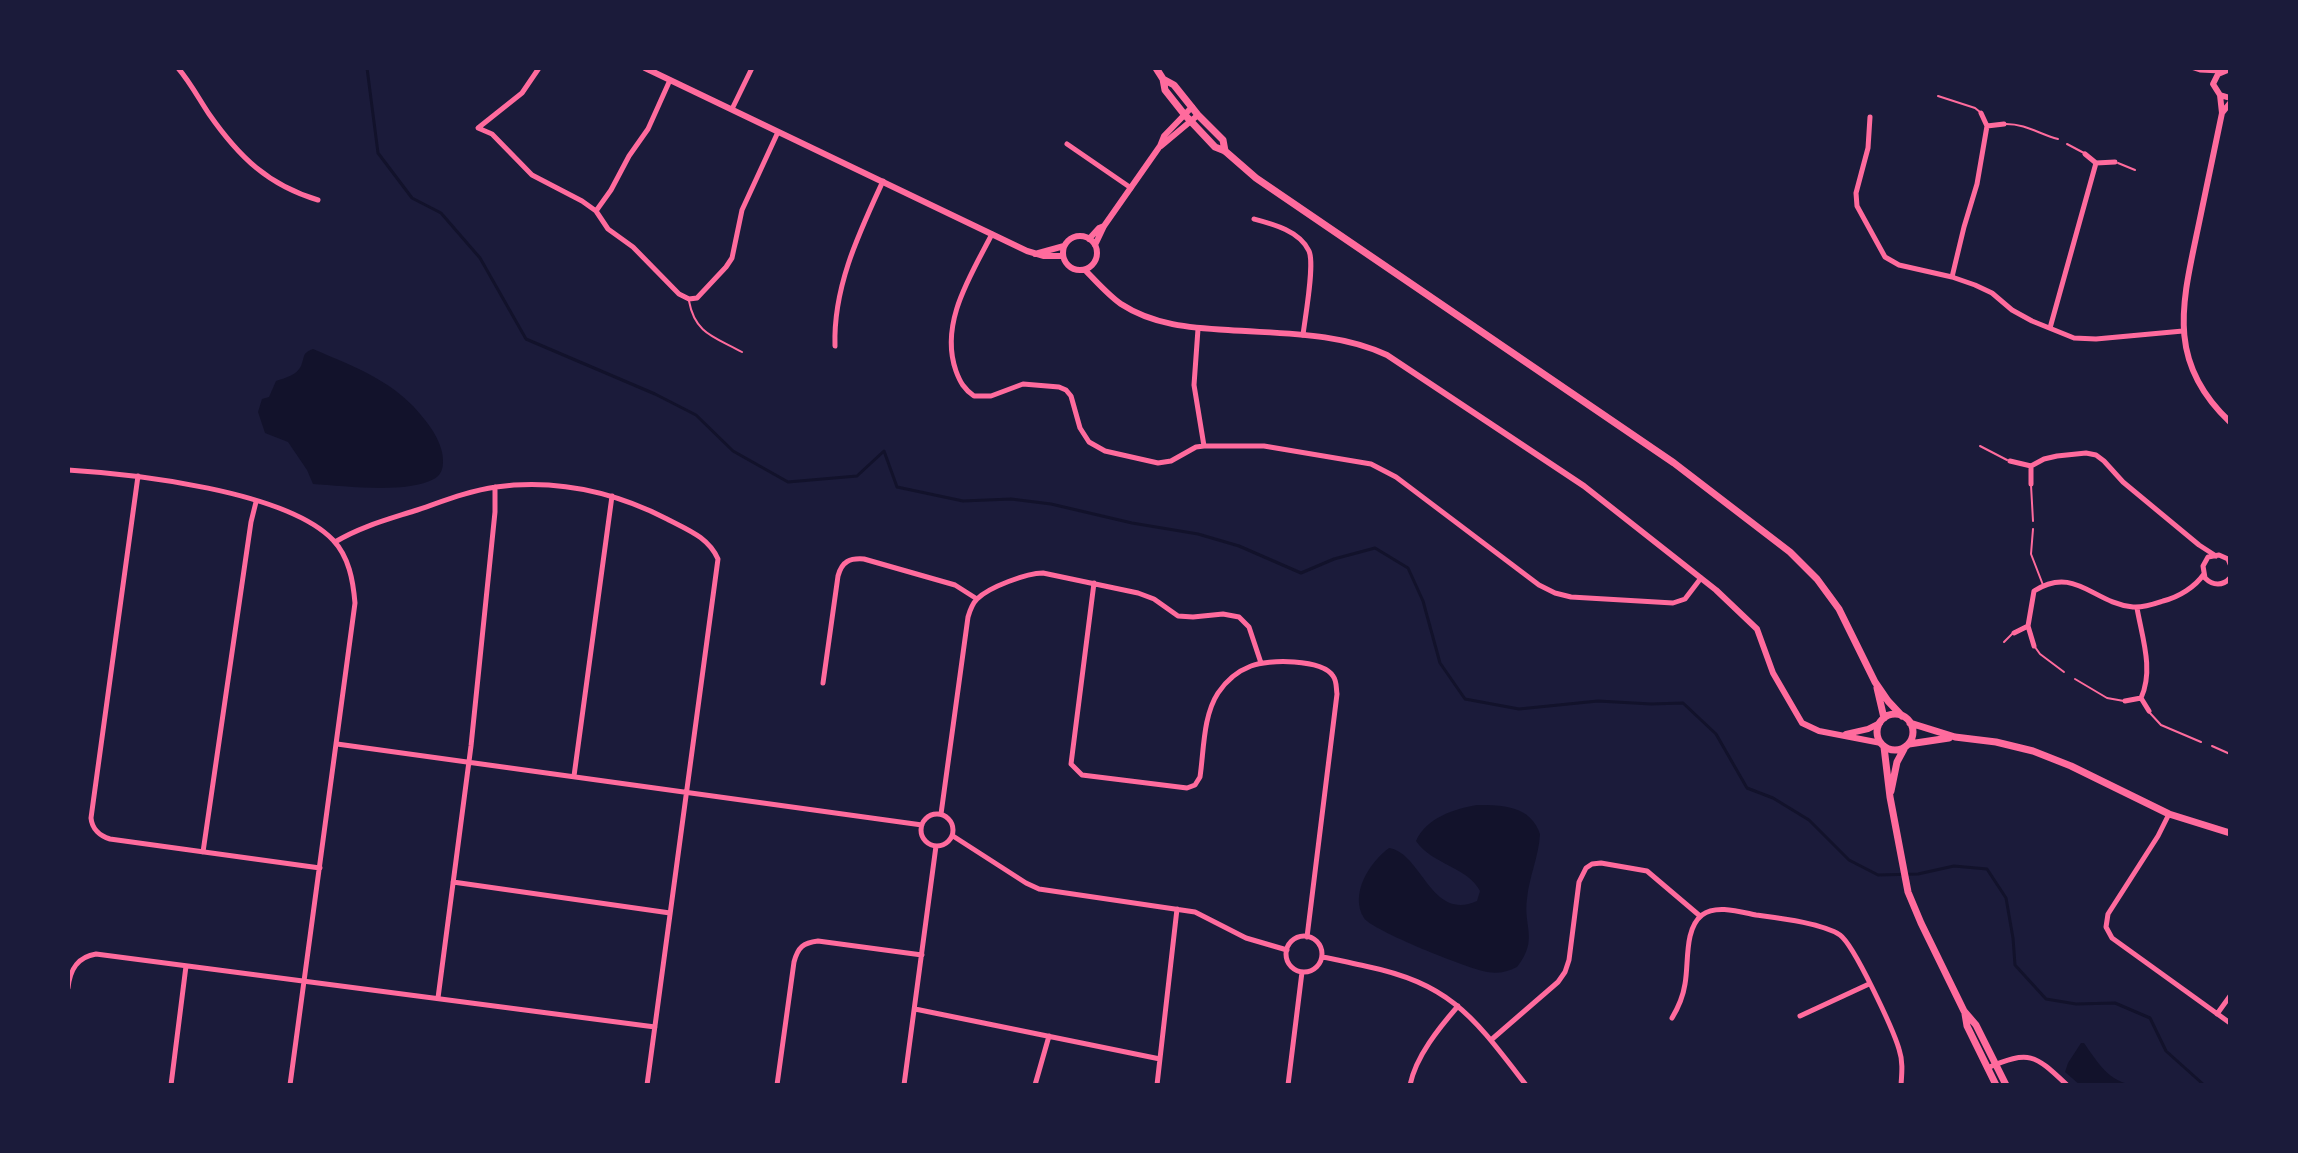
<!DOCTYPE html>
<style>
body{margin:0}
#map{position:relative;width:2298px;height:1153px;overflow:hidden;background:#1b1b3a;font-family:"Playfair Display",serif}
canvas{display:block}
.frame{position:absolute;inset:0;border:70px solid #1b1b3a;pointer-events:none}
</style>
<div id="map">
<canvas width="2298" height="1153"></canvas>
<div class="frame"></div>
</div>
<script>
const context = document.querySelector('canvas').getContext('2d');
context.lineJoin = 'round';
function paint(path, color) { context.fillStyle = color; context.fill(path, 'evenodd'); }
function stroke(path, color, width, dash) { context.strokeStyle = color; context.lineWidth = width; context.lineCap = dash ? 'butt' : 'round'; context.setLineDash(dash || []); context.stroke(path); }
paint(new Path2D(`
 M313,349C355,367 397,382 425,420C433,430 439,440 442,452C444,462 444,474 434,479C407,494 344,486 313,484L307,470L288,442L265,433L258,412L262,399L269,397L276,381C285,378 297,375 301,366C305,356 302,353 313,349Z
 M1477,805C1503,805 1531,806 1540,834C1539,856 1529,877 1527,899C1523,927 1539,939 1517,967C1507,972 1498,974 1487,972C1469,969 1371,930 1364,918C1349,894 1370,862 1389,848C1422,853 1431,922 1477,901L1480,891C1468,867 1431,864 1416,841C1426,818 1454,809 1477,805Z
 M2081,1043H2084C2098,1063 2109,1082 2134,1085H2080L2065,1072L2068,1063Z`), '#12122b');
stroke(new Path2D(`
 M367,68L378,153L412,198L441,213L480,258L526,339L655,394L696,415L733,451L788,482L857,476L884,451L897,487L963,501L1011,499L1051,504L1132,523L1198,534L1239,546L1301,573L1334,559L1375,548L1408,568L1423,601L1440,663L1465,699L1519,709L1598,701L1651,704L1683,703L1716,734L1747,788L1773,798L1809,820L1849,860L1878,875L1918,874L1954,866L1987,869L2006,898L2013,938L2015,965L2046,999L2076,1004L2115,1003L2150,1018L2166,1051L2204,1085`), '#12122b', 3);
stroke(new Path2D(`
 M1938,96L1975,108L1980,112
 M2006,124C2026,124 2039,134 2058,139
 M2067,144L2084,153
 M2118,163L2135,170
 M689,301C695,334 715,337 742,352
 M1980,446L2007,460
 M2031,485L2033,521
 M2033,529L2031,554L2043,585
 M2004,642L2012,634
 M2035,647L2040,654L2064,672
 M2075,679L2107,698L2124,701
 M2149,712L2161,725L2201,742
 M2212,746L2230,754`), '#ff6b9d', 2);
stroke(new Path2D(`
 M178,68C190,82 199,99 209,114C239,157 268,185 318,200
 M539,68L522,93L478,128L492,134L532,175L582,201L596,211L608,229L633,247L679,294L689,299L697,298L726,267L732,258L742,210L778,132
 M2194,68L2200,70L2221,71
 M732,109L752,68
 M1981,113L1987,126L2004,124
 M1870,117L1868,148L1856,193L1857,206L1885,257L1899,265L1952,277L1975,285L1992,293L2012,310L2032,321L2074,338L2096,339L2183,331
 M1067,144L1131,188
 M2085,154L2096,163L2115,162
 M596,211L611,190L629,156L648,129L670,80
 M1254,219C1273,224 1300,231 1309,251C1315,264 1305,318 1303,335
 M992,234C971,275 939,323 956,371C960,382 964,389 974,396H991L1023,384L1059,387L1066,390L1071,396L1080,428L1089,442L1105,451L1158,463L1171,461L1196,447L1204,446H1264L1371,464L1396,477L1539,585L1555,593L1571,597L1673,603L1685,599L1701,578
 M1952,277L1964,227L1977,184L1987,126
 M2050,328L2096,163
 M1198,329L1194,385L1204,446
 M835,346C833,287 859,233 883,181
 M2010,461L2031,466
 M68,470C135,474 286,491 333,540C349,557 353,580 355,603L290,1085
 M138,476L91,818C92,829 100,836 110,839L320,868
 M2031,484V466L2044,459L2057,456L2086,453L2096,455L2104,461L2123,482L2199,545L2216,556
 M335,542C360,527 386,520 414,511C441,502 468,491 496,487C556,479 614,492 667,519C688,530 708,537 718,559L647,1085
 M2230,564L2228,559L2219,555L2208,557L2203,566L2205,578C2213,586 2223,586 2230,578
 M1094,583L1071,764L1082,775L1187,788L1195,785L1200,777C1204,750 1203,716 1218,693C1226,681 1238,671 1251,666C1268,659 1322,659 1333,676C1337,681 1336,688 1337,694L1307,937
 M2137,608C2142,637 2154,670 2141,698
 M2014,633L2028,626
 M2034,646L2028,626L2034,591C2075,565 2093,603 2133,607C2143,608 2154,604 2163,601C2179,597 2195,587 2204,574
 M823,683L838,576C842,561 850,558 864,559L955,585L977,599
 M2125,701L2141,698L2149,711
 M337,744L922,825
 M574,776L612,496
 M921 830a16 16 0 1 1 32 0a16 16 0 1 1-32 0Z
 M941,814L968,617C970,610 972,604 977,599C989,587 1027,573 1043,573L1138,593L1154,599L1178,616L1193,617L1223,614L1239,617L1249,627L1261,663
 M2169,814L2158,836L2108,914L2106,927L2112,938L2230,1023
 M953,836L1026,883L1039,889L1195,912L1246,938L1287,950
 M203,852L251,522L256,502
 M453,882L670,913
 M1286 954a18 18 0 1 1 36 0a18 18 0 1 1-36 0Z
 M1322,957C1336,959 1350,963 1365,966C1452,984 1474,1018 1526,1085
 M68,988C70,970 77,957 96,954L655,1027
 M438,998L471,746L495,512V487
 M915,1009L1160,1059
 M2217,1014L2230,996
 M1800,1016L1869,984
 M1672,1018C1678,1008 1683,997 1685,984C1689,963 1684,929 1702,915C1716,904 1741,912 1756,915C1778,918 1822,923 1840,935C1854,945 1893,1029 1899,1049C1903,1061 1902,1072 1901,1085
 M1491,1040L1558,982L1565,972L1569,960L1579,882L1586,868L1592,864L1601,863L1647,871L1700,916
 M1987,1068C2030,1050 2034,1054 2067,1085
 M171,1085L186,966
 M777,1085L794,962C798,947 803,943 818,941L922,955
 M904,1085L936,846
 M1035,1085L1049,1036
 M1157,1085L1177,909
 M1288,1085L1302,972
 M1410,1085C1416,1056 1439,1028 1458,1006`), '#ff6b9d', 5);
stroke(new Path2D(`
 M645,68L1027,251L1044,256H1063
 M2230,69L2218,74L2213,84L2220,95L2230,98
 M2220,95L2222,113C2214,152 2206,190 2198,228C2182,304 2166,362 2230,422
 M2222,113L2230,103
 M1161,146L1198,115
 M1063 253a17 17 0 1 1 34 0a17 17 0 1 1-34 0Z
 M1089,239L1099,228L1104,226
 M1095,245L1104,226L1160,146L1164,136L1192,107
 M1035,254L1064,246
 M1085,270C1096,281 1108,295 1121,304C1153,325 1191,328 1228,330C1282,334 1338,332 1387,355L1584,486L1716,590L1757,629L1773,673L1802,723L1819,731L1881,743
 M1846,734L1868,729L1880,723`), '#ff6b9d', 6);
stroke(new Path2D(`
 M1156,68L1163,79L1165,90L1184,114L1215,147L1225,151L1256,178L1674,463L1790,552L1817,579L1839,609L1875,682L1888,701L1902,716
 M1163,79L1174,85L1198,115L1223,140L1225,151
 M1877,688L1884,718
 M1877 732a18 18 0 1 1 36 0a18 18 0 1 1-36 0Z
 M1910,723L1955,737L1996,742L2033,751L2071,766L2169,814L2230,833
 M1909,744L1949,738
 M1884,747L1890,797L1908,892L1921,923L1964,1011L1976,1025L2006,1085
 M1891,791L1897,762L1904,749
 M1965,1014L1967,1026L1996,1085`), '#ff6b9d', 7);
</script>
